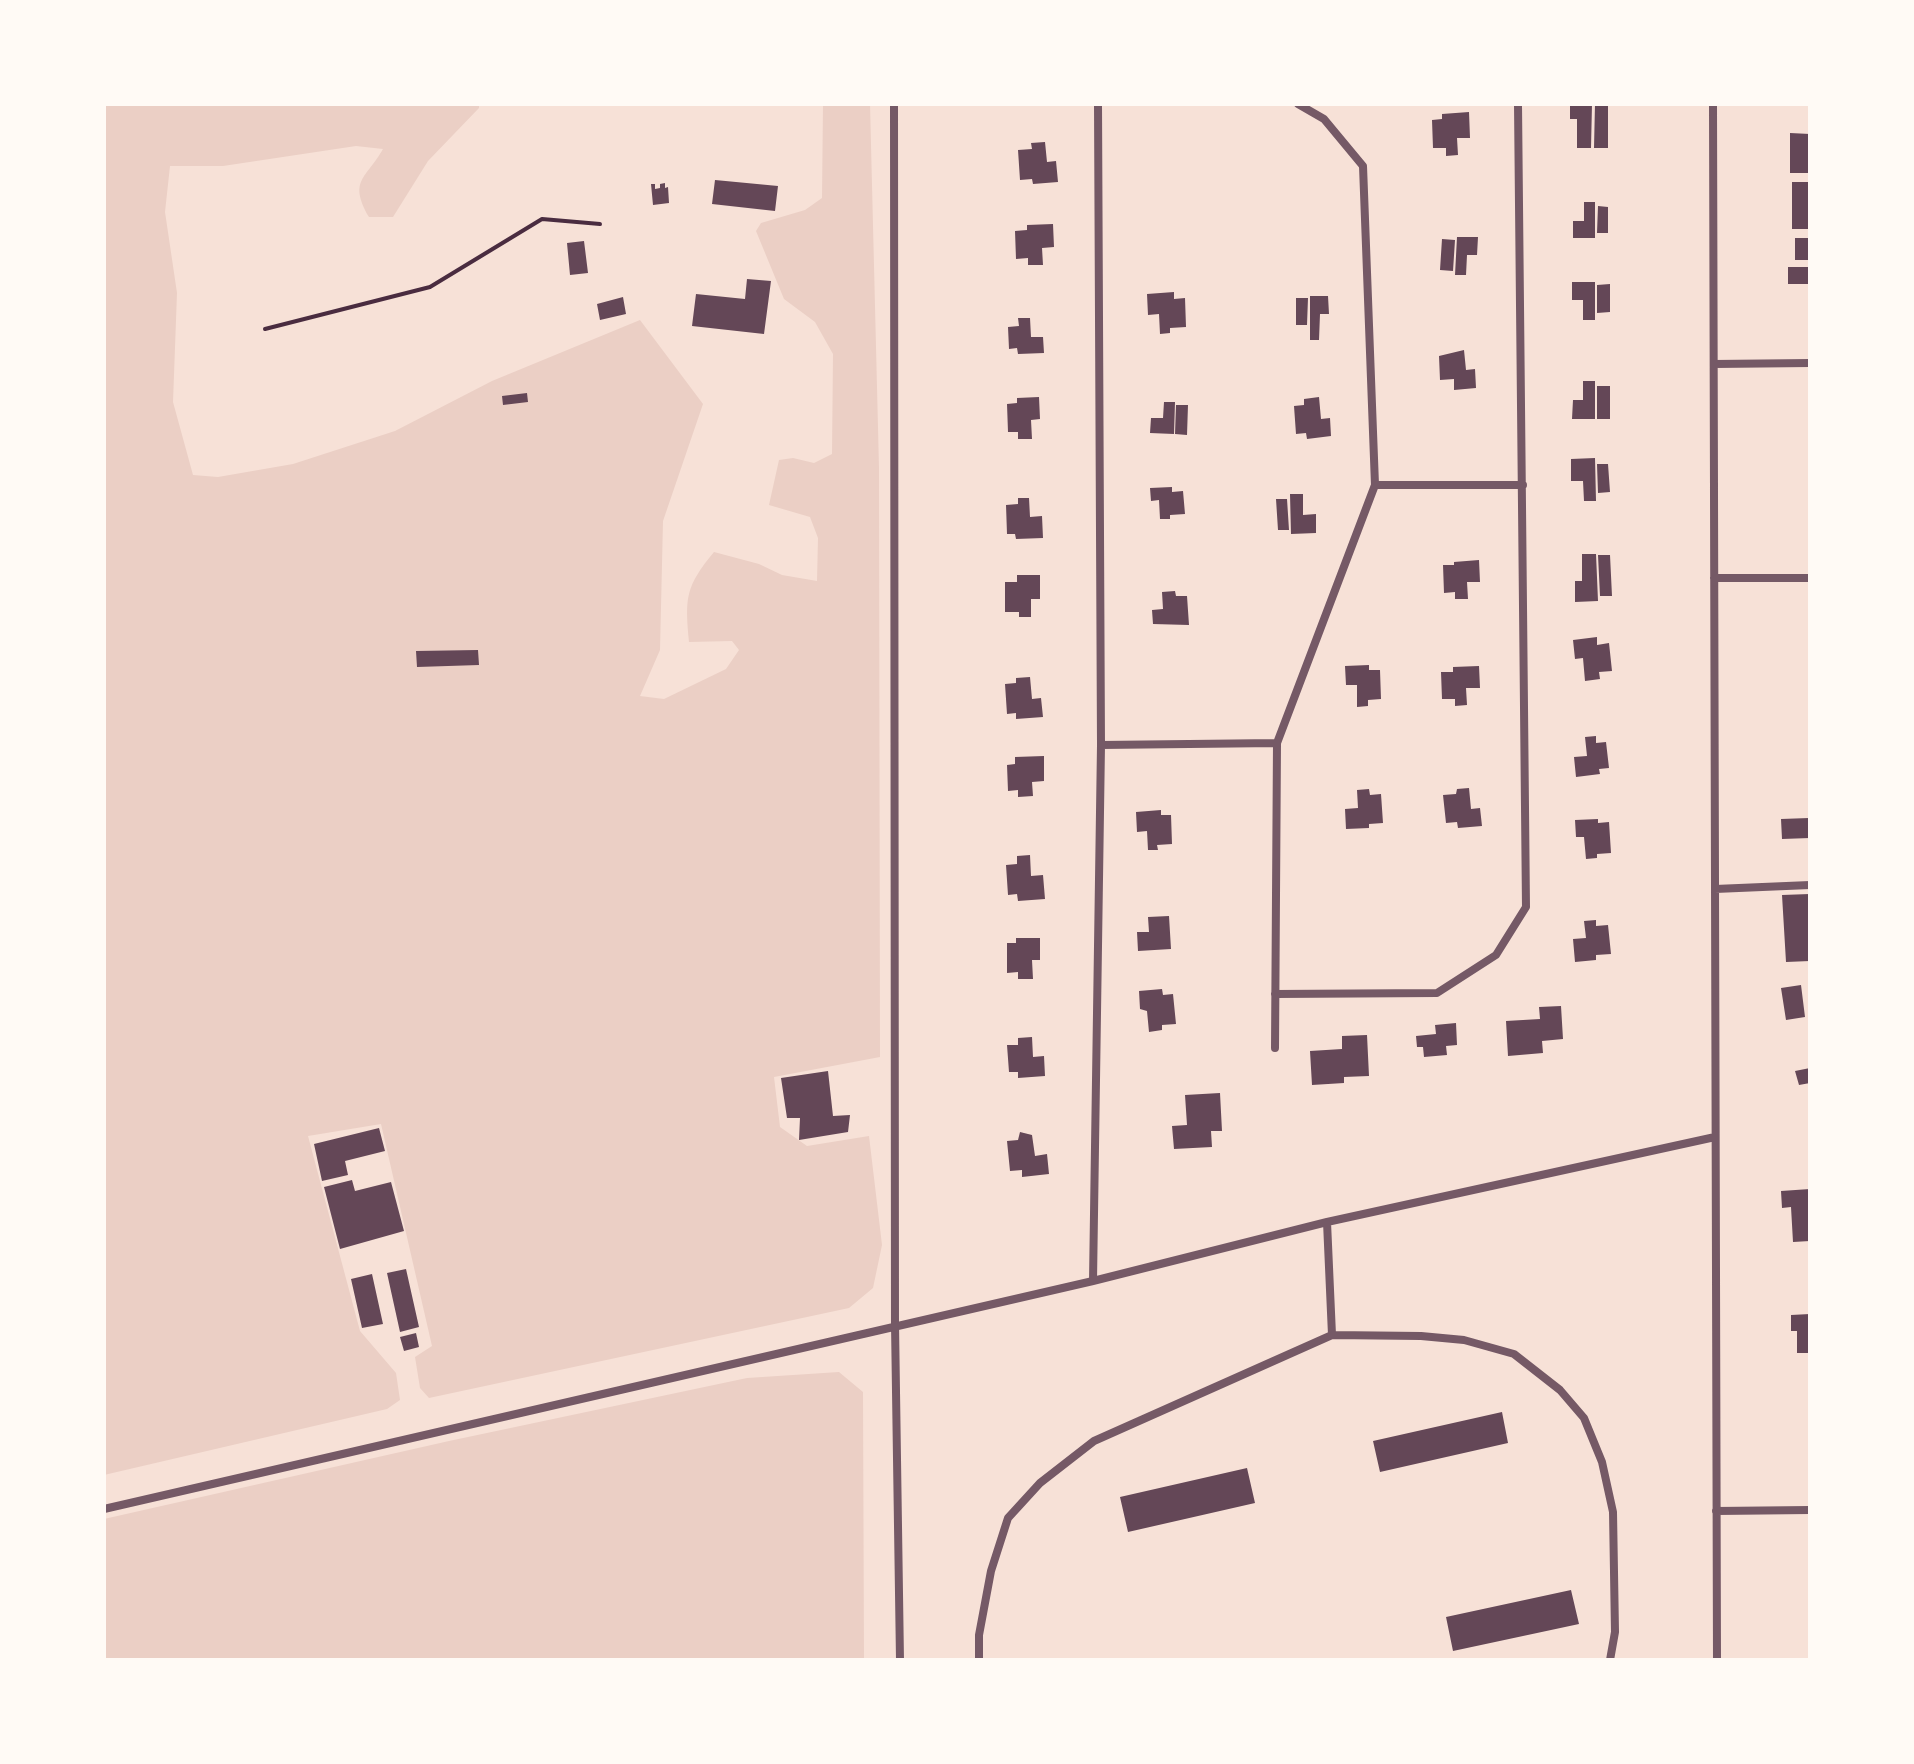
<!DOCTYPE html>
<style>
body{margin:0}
#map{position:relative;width:1914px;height:1764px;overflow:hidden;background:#f7e1d7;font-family:"Alegreya Sans",sans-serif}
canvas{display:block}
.frame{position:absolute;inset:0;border:106px solid #fffaf5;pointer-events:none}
</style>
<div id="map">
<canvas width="1914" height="1764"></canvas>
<div class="frame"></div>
</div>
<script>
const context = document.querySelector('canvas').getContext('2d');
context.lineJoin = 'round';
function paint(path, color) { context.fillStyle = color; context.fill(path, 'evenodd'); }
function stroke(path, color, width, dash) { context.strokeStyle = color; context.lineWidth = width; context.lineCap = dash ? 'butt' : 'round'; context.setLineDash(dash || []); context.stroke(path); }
paint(new Path2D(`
 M104,104H479V108L428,161L393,217H369C348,180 366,179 383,149L356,146L223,166H170L165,212L177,293L173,402L193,475L218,477L293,464L395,431L492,381L640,320L703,404L663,521L660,650L640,696L664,699L726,669L739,650L732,641L689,642C685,598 685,587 714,552L759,564L782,575L817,581L818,538L810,517L769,505L779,460L793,458L814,463L832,454L833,354L815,322L784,299L756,231L761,223L805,210L822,198L823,104H870L879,468L880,1057L774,1077L780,1127L807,1146L869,1136L882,1245L873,1288L849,1308L429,1398L420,1388L415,1357L432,1346L381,1124L308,1136L360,1331L396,1373L400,1400L387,1409L104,1475Z
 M839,1372L863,1392L864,1660H104V1519L449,1441L747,1378Z`), '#ebcfc5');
paint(new Path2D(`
 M1570,104H1592L1591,148H1577V119H1570Z
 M1595,104H1608V148H1594Z
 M1469,112L1470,138H1457L1458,155L1446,156V148H1433L1432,120L1442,119V114Z
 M1790,133L1810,134V173H1790Z
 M1045,142L1047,162L1056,161L1058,182L1033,184L1032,179L1020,180L1018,150L1032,149L1031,143Z
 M715,180L778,186L775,211L712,204Z
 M1792,182H1810V229H1792Z
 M665,183V188L668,187L669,203L653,205L651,184H655V189L660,188V184Z
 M1584,202H1595V238H1573V221H1584Z
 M1598,206L1608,207V233H1597Z
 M1053,224L1054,247L1042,248L1043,265H1028V258L1016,259L1015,231L1027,230V225Z
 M1457,237H1478L1477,255H1467L1466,275H1455Z
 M1795,238H1810V260H1795Z
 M1442,239L1455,240L1453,271L1440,270Z
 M584,241L588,273L570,275L567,243Z
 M1788,267H1810V284H1788Z
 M747,279L771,281L764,334L692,326L696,294L745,299Z
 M1572,282H1595V320H1583V300H1572Z
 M1610,284V312L1597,313V285Z
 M1174,292V299L1185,298L1186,327L1170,328V333L1160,334L1159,314L1148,315L1147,294Z
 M1310,296H1328L1329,314H1320L1319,340H1310Z
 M623,297L626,314L600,320L597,304Z
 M1296,298H1308L1307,325H1296Z
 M1018,318H1030L1031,337H1043L1044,353L1018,354L1017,348L1009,349L1008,327L1019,326Z
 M1464,350L1466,370L1475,369L1476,388L1454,390V379L1440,380L1439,356Z
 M1583,381H1595V419H1572L1573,400H1583Z
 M1597,386H1610V419H1597Z
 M527,393L528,402L503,405L502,396Z
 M1039,397L1040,419L1031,420L1032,439H1018V432H1008L1007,404L1017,403V398Z
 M1319,397L1321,419L1330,418L1331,436L1307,439L1306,433L1296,434L1294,406L1304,405V399Z
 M1164,402H1175L1174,434L1150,433L1151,418H1163Z
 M1176,405H1188L1187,435L1175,434Z
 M1595,458L1596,501H1584L1583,481H1571V459Z
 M1597,464H1608L1610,492L1598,493Z
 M1172,487V492L1183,491L1185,514L1170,515V519H1160L1159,500L1151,501L1150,488Z
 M1290,494H1303V515L1316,514V533L1291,534Z
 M1018,498H1029L1030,517L1042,516L1043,538L1016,539L1015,534H1007L1006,505L1018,504Z
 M1276,499H1287L1289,530H1278Z
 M1582,554H1596L1598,601L1575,602V581H1582Z
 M1598,555H1610L1612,596H1600Z
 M1479,560L1480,582H1467L1468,599H1455V592L1444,593L1443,565H1454V562Z
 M1017,575H1040V599H1031V617H1019V612H1005V582H1017Z
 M1175,591L1176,596H1187L1189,625L1153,624L1152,610L1163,609L1162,592Z
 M1597,637V645L1609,643L1612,671L1599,672L1600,679L1585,681L1583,658L1575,659L1573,640Z
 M478,650L479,665L417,667L416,651Z
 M1369,665V670H1380L1381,699L1368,700V706L1357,707V685H1346L1345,666Z
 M1479,666L1480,688H1466L1467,705L1455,706V699H1442L1441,672H1453V667Z
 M1030,677L1032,699L1041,698L1043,717L1016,719V713L1007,714L1005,684L1016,683V678Z
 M1596,736V743L1606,742L1609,768L1599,769L1600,774L1576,777L1574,757L1587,756L1585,737Z
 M1044,756V781L1032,782L1033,796L1018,797V790L1008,791L1007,765L1015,764V757Z
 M1469,788L1471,809L1480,808L1482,826L1458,828L1457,822L1446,823L1443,795L1456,794L1457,789Z
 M1369,789L1370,795L1381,794L1383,823L1369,824V828L1346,829L1345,809L1358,808L1357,790Z
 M1161,810V815H1171L1172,844L1157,845L1158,850H1148L1147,831L1137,832L1136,812Z
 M1809,818L1810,838L1782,839L1781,819Z
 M1598,819V823L1609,822L1611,853L1597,854V858L1586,859L1584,837H1576L1575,820Z
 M1030,855L1031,876L1043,875L1045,899L1018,901L1017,894L1008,895L1006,865L1017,864V856Z
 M1810,894V961L1786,962L1782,895Z
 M1169,916L1171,949L1138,951L1137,932H1149L1148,917Z
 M1596,920V926L1608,925L1611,954L1596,955V960L1575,962L1573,939L1586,938L1584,921Z
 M1016,938H1040V960H1032L1033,979H1018V972L1007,973V943H1016Z
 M1801,985L1805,1017L1786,1020L1781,988Z
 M1162,989L1163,995L1173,994L1176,1024L1162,1025V1030L1149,1032L1147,1011L1140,1009L1139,991Z
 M1561,1006L1563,1039L1542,1041L1543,1053L1508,1056L1506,1021L1540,1019L1539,1007Z
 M1456,1023L1457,1045L1446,1046L1447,1055L1424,1057L1423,1047H1417L1416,1036L1436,1034L1435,1025Z
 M1367,1035L1369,1076L1344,1077V1083L1312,1085L1310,1051L1342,1049V1036Z
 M1032,1037L1033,1057L1044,1056L1045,1076L1018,1078V1072H1009L1007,1045H1018V1038Z
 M1810,1068V1083L1799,1085L1795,1071Z
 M828,1071L833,1116L850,1115L848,1132L799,1140L800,1118H787L781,1078Z
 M1220,1093L1222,1131H1211L1212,1147L1174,1149L1172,1126L1187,1125L1185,1095Z
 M379,1128L385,1151L345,1161L348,1175L322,1181L314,1144Z
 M1020,1132L1032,1135L1035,1156L1047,1154L1049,1174L1022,1177V1170L1010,1171L1007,1141L1018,1140Z
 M352,1180L355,1191L391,1182L404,1231L340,1249L324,1187Z
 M1810,1189V1241L1793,1242L1791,1207L1782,1208L1781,1191Z
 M406,1269L419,1327L400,1332L387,1273Z
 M372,1274L383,1324L362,1328L351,1279Z
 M1810,1314V1353H1797V1331H1791V1315Z
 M416,1333L419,1347L404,1351L400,1337Z
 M1502,1412L1508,1443L1380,1472L1373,1441Z
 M1247,1468L1255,1503L1128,1532L1120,1497Z
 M1571,1590L1579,1624L1453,1651L1446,1617Z`), '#644757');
stroke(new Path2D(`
 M265,329L430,287L542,219L600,224`), '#4a2c40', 4);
stroke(new Path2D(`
 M894,104L895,1324L900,1660
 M1713,104L1717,1660
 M1714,364L1810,363
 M1375,485H1523
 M1714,578H1810
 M1101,745L1277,743
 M1715,889L1810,885
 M1275,994L1437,993L1496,955L1526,907L1518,104
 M1275,1048L1277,743L1375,485L1363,166L1324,119L1298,104
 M1327,1222L1332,1335
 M1093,1281L1101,745L1098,104
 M104,1509L1093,1281L1327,1222L1715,1137
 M1716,1511L1810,1510
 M979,1660V1635L991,1571L1008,1518L1040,1483L1094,1441L1332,1335L1421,1336L1464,1340L1514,1354L1560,1390L1584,1418L1602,1462L1613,1512L1615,1632L1610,1660`), '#755966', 8);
</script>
